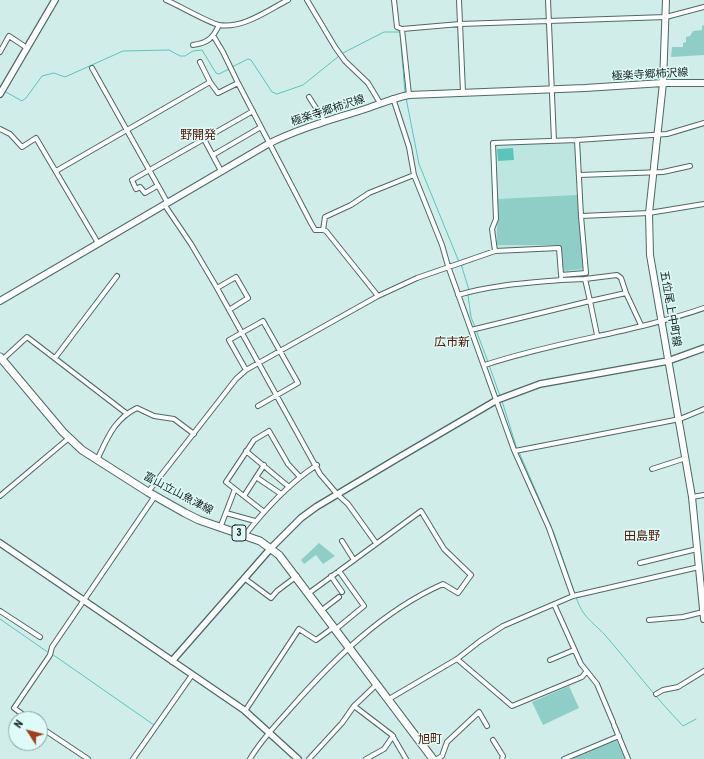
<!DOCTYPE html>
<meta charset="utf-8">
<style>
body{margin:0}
#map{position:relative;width:704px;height:759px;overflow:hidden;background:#d0edea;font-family:"Roboto Condensed",sans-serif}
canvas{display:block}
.north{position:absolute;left:8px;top:711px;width:40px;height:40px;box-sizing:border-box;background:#ddfbf7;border:1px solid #8ea5a2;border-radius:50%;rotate:306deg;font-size:11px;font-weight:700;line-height:16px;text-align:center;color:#182322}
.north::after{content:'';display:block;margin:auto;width:14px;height:18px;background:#a43d1b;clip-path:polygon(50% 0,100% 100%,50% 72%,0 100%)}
</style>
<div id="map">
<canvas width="704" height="759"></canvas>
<div class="north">N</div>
</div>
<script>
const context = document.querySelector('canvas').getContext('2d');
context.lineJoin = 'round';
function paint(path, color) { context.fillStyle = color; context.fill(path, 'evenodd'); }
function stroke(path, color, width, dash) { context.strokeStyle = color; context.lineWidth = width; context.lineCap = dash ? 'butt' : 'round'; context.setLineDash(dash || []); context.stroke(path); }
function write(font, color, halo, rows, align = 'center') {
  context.font = font + ' "Roboto Condensed","Noto Sans JP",sans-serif'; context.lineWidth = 3; context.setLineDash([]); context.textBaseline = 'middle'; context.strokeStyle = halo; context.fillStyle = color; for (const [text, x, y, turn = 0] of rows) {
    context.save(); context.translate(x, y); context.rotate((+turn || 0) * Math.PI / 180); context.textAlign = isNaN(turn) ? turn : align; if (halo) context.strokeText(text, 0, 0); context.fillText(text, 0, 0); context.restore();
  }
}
paint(new Path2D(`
 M577,140L586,273L561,275L559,248L495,251L492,229L496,219L493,143Z`), '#bee6e1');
paint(new Path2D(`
 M704,25V55L671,57L672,47H683V43L686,42V37L690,36L693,31L702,30V26Z
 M577,195L583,269L564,271L560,245H497C496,229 499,215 498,199Z
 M319,543L335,556L323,564L316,555L304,564L301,560Z
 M569,686L579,708L543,725L532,702Z
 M616,739L625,759H570Z`), '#8fcec7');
paint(new Path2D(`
 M513,148L514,160L498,161L497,149Z`), '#58c6bd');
stroke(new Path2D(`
 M341,54L384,32H400L405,93
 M232,67L248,59L251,60L272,92L277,94L303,85L339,56
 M4,91L22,101L26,98L42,76L54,73L65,77L123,51L169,50L180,56H185L193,51L202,50L216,73L219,74L229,69
 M406,98L419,164L459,262
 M461,264L469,290
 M468,295L471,317L475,327
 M476,330L488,362
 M489,365L500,396
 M502,401L517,449
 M519,452L554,533L575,594
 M576,597C583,618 591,620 605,635C631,665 655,697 683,726L696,719
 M0,619L49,653
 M52,654L154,725`), '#58c6bd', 1);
const minor = new Path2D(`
 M166,0C180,6 207,22 219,25C243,29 268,10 288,0
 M307,0L335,47L345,61L368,83L380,103
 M394,0L397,27L402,29L409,95
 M459,0L463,92
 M548,0L554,141
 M402,29L460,24L666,17L704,7
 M214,37L223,52L238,83
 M193,45C208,43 213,38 219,25
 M0,52L9,36L27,48
 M200,62L210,82
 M92,68L166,200V207L191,244L217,288L320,474L337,494L348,504L376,543
 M309,97L325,122
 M393,98L409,147L414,175L442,245L448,266L514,450L549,528L573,596
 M0,129L10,134L22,147L36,138L98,243
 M577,140L667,134L704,123
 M213,155L261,127
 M56,171L210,82L218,93L238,83L311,223L315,230H323
 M221,171L204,139L253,111
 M579,175L663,172L690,166
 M157,186L145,193L140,187L136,189L132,180L204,139
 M581,216L649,213L704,204
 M617,275L621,278L626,293L590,301L585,279Z
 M561,278V280L585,279
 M217,288L236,277L248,298L229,310
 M626,293L641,325
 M458,295C491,285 527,283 561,280
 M378,296L326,231L323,230L325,217L351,205L369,193L414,175
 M471,330L590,301L597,335
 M55,358L117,276
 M2,360L27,337L126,413
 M485,365C556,341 633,333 704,308
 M246,370L229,340L263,321L298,383L258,406
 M246,451L289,487
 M515,451L680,419L704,409
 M97,460C107,439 114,419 137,408L154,416L174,419L194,434
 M652,469L686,458
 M256,477L281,494
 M148,492L236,379L246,370L378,296L417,278L495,251L559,248L561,275L586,273L581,216L577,140L493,143L496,219L492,229L495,251
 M0,496L69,438
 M244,496L264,465
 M692,497L704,495
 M263,511L226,482L254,440L269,431L288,464L300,477
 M226,513L255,521
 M220,528L235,489
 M245,535C266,508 288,484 317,465
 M342,541L354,560
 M640,563L697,549
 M331,576L342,592
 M244,578L271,598L277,591L297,576
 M554,604L581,664L597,684L613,722
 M322,610L339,597
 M0,611L40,637
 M649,620L683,617L703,612
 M336,629L364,606L339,571
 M457,659L512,706L582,677L586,672
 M550,660L574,650
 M656,694L663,690L678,687L704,671
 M389,699L457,659L480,641L503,626L573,596L699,567
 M354,706L377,684
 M245,711L299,629L316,640L334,627
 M29,719L14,708L50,655L52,647L155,496
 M614,725L628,759
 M40,727L88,759
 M493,740L503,756L502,759
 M133,759L192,675
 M250,759C261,740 276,725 290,709C334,659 382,611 443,584L458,593L471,575L444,549L421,511L309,593
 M309,759L342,723L354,706L392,735L406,759
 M366,759L384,749L393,736
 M437,759L442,756L447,742L479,712L487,726
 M564,759L619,736`);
const tertiary = new Path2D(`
 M0,94L55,0
 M0,543L244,710L298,759
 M172,661L271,548L301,518L316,507L398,458L497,400L540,384L668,361L704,348`);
const secondary = new Path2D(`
 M666,0L663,83L649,213L650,255L692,497L704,619
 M0,301L268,144C298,129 330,120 362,110C378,105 393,98 409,95L585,88L663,83H704`);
const primary = new Path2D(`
 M0,357L63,432L82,450L148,492L185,513L199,520L260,541L279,555L433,759`);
stroke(minor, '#4f6966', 6);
stroke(tertiary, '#4f6966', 8);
stroke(secondary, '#4f6966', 8);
stroke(primary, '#4f6966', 9);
stroke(minor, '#fff', 4);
stroke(tertiary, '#fff', 5.5);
stroke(secondary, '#fff', 6);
stroke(primary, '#fff', 7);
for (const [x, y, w] of [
 [239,533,14]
]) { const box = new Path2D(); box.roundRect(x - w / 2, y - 8, w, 16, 3); context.fillStyle = '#ddfbf7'; context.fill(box); stroke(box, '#182322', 1); }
write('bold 10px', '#182322', null, [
 ["3",239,533]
]);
write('11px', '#182322', '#ddfbf7', [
 ["極楽寺郷柿沢線",650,75,-3],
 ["極楽寺郷柿沢線",328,111,-18],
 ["五位尾上中町線",670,309,80],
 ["富山立山魚津線",178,494,28]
]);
write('12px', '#541300', '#ddfbf7', [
 ["野開発",198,136],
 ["広市新",452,343],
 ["田島野",642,537],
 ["旭町",430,740]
]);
</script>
